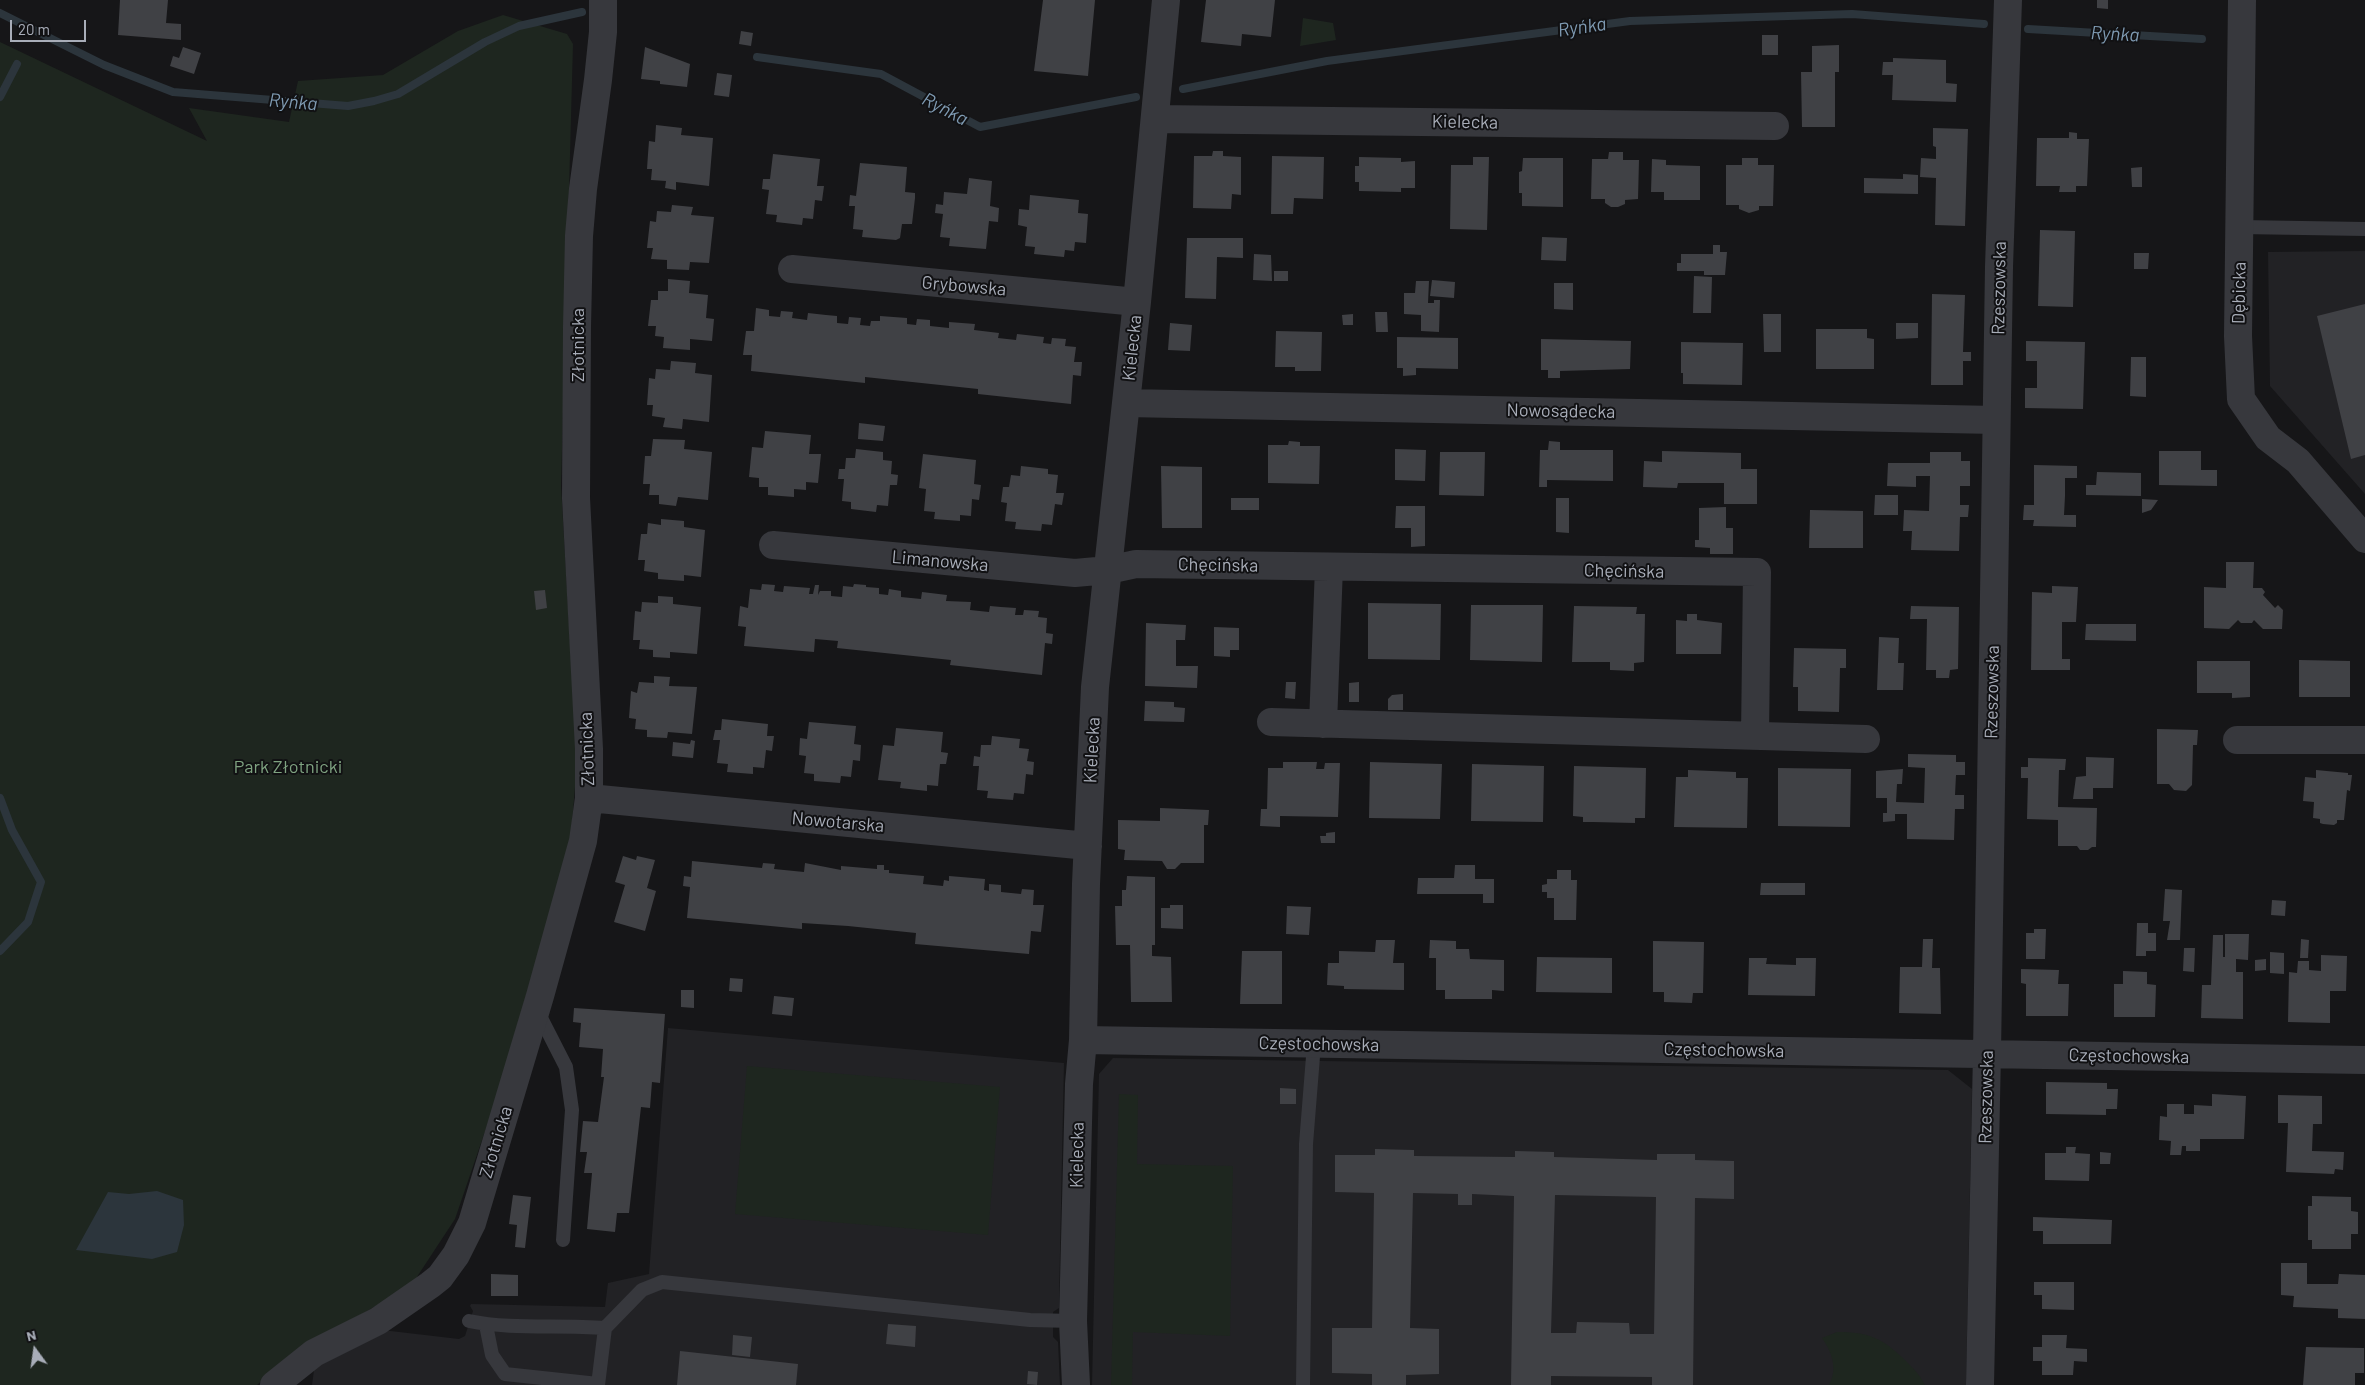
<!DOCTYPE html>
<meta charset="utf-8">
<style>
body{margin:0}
#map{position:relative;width:2365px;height:1385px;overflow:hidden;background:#161618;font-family:Barlow,sans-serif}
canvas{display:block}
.north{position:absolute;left:10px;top:1325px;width:50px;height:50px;-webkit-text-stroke:4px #111113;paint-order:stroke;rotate:346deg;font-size:14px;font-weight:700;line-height:20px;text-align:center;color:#a8adb8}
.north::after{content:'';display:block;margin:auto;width:18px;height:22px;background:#a8adb8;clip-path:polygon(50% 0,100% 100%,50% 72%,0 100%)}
.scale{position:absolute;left:10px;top:20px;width:76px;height:22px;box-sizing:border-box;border:2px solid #a8adb8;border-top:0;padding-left:6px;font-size:15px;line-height:18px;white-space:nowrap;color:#a8adb8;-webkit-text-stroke:4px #111113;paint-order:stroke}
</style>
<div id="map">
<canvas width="2365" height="1385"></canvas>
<div class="north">N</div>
<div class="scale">20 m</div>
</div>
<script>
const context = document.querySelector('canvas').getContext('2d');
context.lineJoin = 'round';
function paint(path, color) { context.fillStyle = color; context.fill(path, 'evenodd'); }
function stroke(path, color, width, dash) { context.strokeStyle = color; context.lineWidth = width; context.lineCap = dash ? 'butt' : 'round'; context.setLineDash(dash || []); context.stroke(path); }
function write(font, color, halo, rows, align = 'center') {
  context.font = font + ' Barlow,sans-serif'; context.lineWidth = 4; context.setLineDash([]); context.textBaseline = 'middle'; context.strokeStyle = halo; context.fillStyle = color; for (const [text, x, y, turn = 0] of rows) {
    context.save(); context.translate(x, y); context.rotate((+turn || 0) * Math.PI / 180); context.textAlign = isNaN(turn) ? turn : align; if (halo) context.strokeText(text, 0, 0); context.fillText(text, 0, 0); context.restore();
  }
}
paint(new Path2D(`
 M2365,251V494L2270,386L2268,252Z
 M668,1028L1064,1063L1059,1300V1308L1053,1312V1337L1058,1342L1060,1385H312L315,1363L382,1330L459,1339L465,1336L473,1311L470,1306L471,1304L605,1307L608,1283L649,1274Z
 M1113,1058L1948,1070L1972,1089L1966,1385H1092L1099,1074Z`), '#222225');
paint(new Path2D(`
 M503,15L567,34L573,44L561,486L577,763L570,847L494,1105L455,1219L411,1286L304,1347L282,1363L257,1385H0V42L207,141L189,108L289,122L298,81L383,75L458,31Z
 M1303,18L1333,23L1336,40L1300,46Z
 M747,1066L1000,1087L988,1235L735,1214Z
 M1119,1094L1138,1095L1137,1164L1233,1166L1230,1336L1133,1332L1132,1385H1111Z
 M1837,1332C1869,1332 1882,1338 1905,1360C1913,1368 1920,1375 1925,1385H1829C1838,1369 1832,1352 1822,1338Z`), '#1e261f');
paint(new Path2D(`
 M157,1191L183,1200L184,1225L177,1252L152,1259L76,1250L108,1192L129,1194Z`), '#2c353c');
stroke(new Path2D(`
 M0,13L104,65L173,92L348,106L374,101L398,94L485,42L519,26L582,12
 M2028,29L2202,39
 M757,57L881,74L980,127L1136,97
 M1183,89L1327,61L1630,21L1852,14L1984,24
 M0,97L17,64
 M0,798L12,830L41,882L28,922L0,951`), '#2c353c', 8);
paint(new Path2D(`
 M120,0H168L166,23L181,24V40L118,35Z
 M1043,0H1095L1088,76L1034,71Z
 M1206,0H1275L1271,37L1242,34L1241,46L1201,42Z
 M2097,0H2108V9L2097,8Z
 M741,31L753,33L751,46L739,44Z
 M1762,35H1778V55H1762Z
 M1839,45V72H1835V127H1802L1801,72H1812V46Z
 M183,47L201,53L194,74L170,66L173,56L179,58Z
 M645,47L690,64L687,87L660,84V81L641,79Z
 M1893,58L1946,60V83L1957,84L1956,102L1892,100L1893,75H1882L1883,62H1893Z
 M717,73L732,75L729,97L714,95Z
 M656,125L682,128L681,135L713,138L709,186L676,182V190L665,188L666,181L651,180L652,169H647L648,154L649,141L655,142Z
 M1933,128L1968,129L1965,226L1935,225L1936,178L1920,177L1921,158L1936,159V147L1933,146Z
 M2069,132L2077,133V139H2089L2087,186H2076V192H2059L2060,186H2036L2037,138H2069Z
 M1213,151H1223V156L1241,157V195L1232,194L1231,209L1193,208L1194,156H1212Z
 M1609,152H1623V160H1639L1638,199L1625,200V204L1618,207H1611L1605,203V199H1591L1592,159H1608Z
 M773,154L820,159L817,186H824L822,201L815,200L813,219L803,218L802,225L776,222L777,215L766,214L769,190L762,189L763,179H770Z
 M1272,156L1324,157L1323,199L1294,198L1293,214H1271Z
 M1359,157L1401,158V162L1415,161V188H1401V192L1359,191V182H1355V166H1359Z
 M1473,157H1489L1487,230L1450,229L1451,165H1473Z
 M1523,158H1563V207L1522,206V193H1519V172L1522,171Z
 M1742,158H1758V165H1774L1773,206H1759V210L1749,213L1739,209V205H1726V165H1742Z
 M1652,159L1666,160V165L1700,166V200H1664V192H1651Z
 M860,163L907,167L905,192L915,193V198L912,224H902L900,238L896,240L862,237L863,230L853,229L855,206H849L850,195L856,196Z
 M2142,167V187H2132L2131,168Z
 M1903,174L1918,175V194L1864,193V178L1903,179Z
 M969,178L992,181L990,206L999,208L998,222L989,221L986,249L949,246L950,238L940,237L943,214L935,213L936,204L943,205L944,192L967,194Z
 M1030,195L1079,200L1078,213L1088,214L1086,243L1075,242L1074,251L1065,250L1064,257L1034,254L1035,247L1025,246L1027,227L1018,225L1019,209L1029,210Z
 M672,205L693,207L691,215L714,217L709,263L690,262L689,270L667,269V260L651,259L653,248H647L650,221L656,222L657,211L671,212Z
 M2040,230L2075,231L2073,307L2038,306Z
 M1542,237L1567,238L1566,261L1541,260Z
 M1187,238H1243V258L1217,257L1216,299L1185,298Z
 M1713,245H1720V252H1727L1725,275H1704V271H1677V263H1681V254H1713Z
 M2134,253H2149L2148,269H2134Z
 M1254,254L1271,255L1272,281L1253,280Z
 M1274,271H1288V281H1274Z
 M1694,276L1712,277L1711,313H1693Z
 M668,279L690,281L689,293L708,295L706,318L714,319L712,341L690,339V350L663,348L664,337L655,336L656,326H648L651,300H658V291H668Z
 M1432,280L1455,282L1454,298L1430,296Z
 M1416,281H1429L1428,303H1434V300H1440L1439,332L1421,331V315L1404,314V293H1415Z
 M1554,283H1573V310L1554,309Z
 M1932,294L1965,295L1963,352H1971V361H1963V385H1931Z
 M2365,304V455L2351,459L2317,316Z
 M756,308L769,310V316L780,317L781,311L793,312L792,318L807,320L808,313L826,315L837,316V323L848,324L849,317L861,318L860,325L870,326L871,321H880V316L907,318V324L916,325L917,319L930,320V326L949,328V322L975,324L974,330L999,333L998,338L1016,340L1017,334L1044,337L1043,343L1051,344L1052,338L1066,339L1065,346L1076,347L1074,362H1082L1081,376L1073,375L1071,404L978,394V389L865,377V383L751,371L752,355H743L746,331H754Z
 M1375,312H1387L1388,332H1376Z
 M1353,314V325H1343L1342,315Z
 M1763,314H1781V352H1764Z
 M1170,323L1192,325L1190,351L1168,350Z
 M1896,323H1918V338L1896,339Z
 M1816,329H1867V338L1874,339V369H1816Z
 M1276,331L1322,332L1321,371H1295V367H1275Z
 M1397,337L1458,338V369L1416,368V375L1403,376V368H1397Z
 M1541,339L1631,341L1630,369L1560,371V378H1548V370H1541Z
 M2026,341L2085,342L2083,409L2025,408V388H2037V361H2026Z
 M1681,342L1743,343L1742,385L1683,384V373H1681Z
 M2131,357H2146V397L2130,396Z
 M671,361L696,363L695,373L712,375L709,422L683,419L682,429L663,427L665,418L652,416L653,405H647L649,378L655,379L656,369L670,370Z
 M859,423L885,426L883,441L858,439Z
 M765,431L811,435L809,454H821L818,483L806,482V490L794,489V497L768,495V487H759V478L749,477L752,447L763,448Z
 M653,439L685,440L684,449L712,452L708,500L678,497L676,506L659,504V495H649L650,484H643L645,456H651Z
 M1289,441L1300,442V446H1320L1319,484L1268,483V445H1288Z
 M1549,441L1560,442V450H1613V481L1547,480V487H1539L1540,450H1548Z
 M856,449L883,452V460L892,461L891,474L898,475L897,485H890L888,506L877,505L876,512L851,509V502L842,501L844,479H838L839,469H845L846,458H855Z
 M1395,449L1426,450L1425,481L1395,480Z
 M1662,451L1741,453V469H1757V504H1724V483H1678L1677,488L1643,487L1644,461L1662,462Z
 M2159,451H2201V470H2217V486L2159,485Z
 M1440,452H1485L1484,496L1439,495Z
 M1930,452H1961V461H1970V486H1960V505H1969L1968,517H1960L1959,551L1911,550L1912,531H1903L1904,510L1929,511L1930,476H1916V487L1887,486L1888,463H1930Z
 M923,454L976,460L974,484L981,485L979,500L972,499L971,516L960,515V521L934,519L935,512L924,511L926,489L919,488Z
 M2034,465L2077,466V478H2065V496L2064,515H2076V527L2033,526L2034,520H2023L2024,505H2034Z
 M1021,466L1048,469V474L1058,475L1056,493H1064L1062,505L1055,504L1052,525L1042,524L1041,531L1015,529L1016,522L1005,521L1007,503L1001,502L1003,487H1009L1011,475L1020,476Z
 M1161,466L1202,467V528H1162Z
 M2097,472L2141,473V496L2086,495V485H2096Z
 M1875,495H1898V515H1874Z
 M1231,498H1259V510H1231Z
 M1556,498H1569V533L1556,532Z
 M2142,499L2158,500L2151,510L2142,513Z
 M1396,506H1425V546L1411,547V528H1395Z
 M1726,507V528H1733V554H1710V548L1695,547V540H1699V508Z
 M1810,510L1863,511V548H1809Z
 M661,519L684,521V527L705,530L701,577L684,575V581L658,579V573L644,571L645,560H638L641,534H647L648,523L661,525Z
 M2226,562H2254L2253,588H2262L2265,592L2263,595L2275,608L2278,605L2283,610L2282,629H2263L2254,620L2252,623H2241L2238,620L2229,629L2204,628V587L2226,588Z
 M762,584L775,585L774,591L783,592L784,586L810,588L809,594H813L815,585H819L818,595L820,591H831V596L842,597L843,586L853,587L854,584L866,585V587L879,588V594L888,595L889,589L901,591V597L921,599L922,592L947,595L946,601L971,602L970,610L989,612L990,606L1001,607L1016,608L1015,615H1023L1024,610L1039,611L1038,617L1047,618L1046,633L1053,634L1052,644L1045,643L1042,675L950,665L951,660L837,648L838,641L815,639L814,652L744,646L746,627L738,626L740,606L748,608L750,589L761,590Z
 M2052,586L2078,587L2076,622H2062V659H2070V670H2031L2032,592L2052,593Z
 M545,590L547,608L536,610L534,591Z
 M658,596L673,597V604L701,607L697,654L670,652V658L653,657V650L639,649L640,640H633L635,611L641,612L642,602L658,603Z
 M1368,603L1441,604L1440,660L1368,659Z
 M1471,605H1543L1542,662L1470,660Z
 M1574,606L1637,607L1636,614H1645L1644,662L1634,663V671L1610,670V662H1572Z
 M1911,606L1959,607L1958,669L1950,670L1949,678H1936V670H1926L1927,619H1910Z
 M1687,614H1697V620L1722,623L1721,654H1676V620L1687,621Z
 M1146,623L1186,625L1185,640H1176V666H1198L1197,688L1145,686Z
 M2086,624H2136V641L2085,640Z
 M1214,627L1239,628V650H1230V657L1214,656Z
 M1879,637L1899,638L1898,663H1904L1903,690H1877Z
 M1794,648L1846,649V668H1840L1839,712L1798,711V687H1793Z
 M2299,660L2350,661V697H2299Z
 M2197,661H2250V697L2232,698V693H2197Z
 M654,676L670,677L669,686L697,687L692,734L668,732L667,738L647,737V730L635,729L636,719L629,718L631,691L637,693L639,682L654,683Z
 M1286,682H1296L1295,699L1285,698Z
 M1359,682V702H1349V683Z
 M1403,694V710H1388V699L1392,695Z
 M1145,701L1174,702V707L1185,708L1184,722L1144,721Z
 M722,719L768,724L767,736H774L772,751L766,750L764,768L753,767V774L727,772L728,764L717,763L720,740H713L715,730H721Z
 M809,722L856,726L854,744L861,745L860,761L853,760L851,777L841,776L840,783L814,781V774L804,773L806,756L799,755L800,738L807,739Z
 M896,728L943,732L941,752L948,753L946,764H940L938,786L927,785V791L900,788L901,782L878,780L883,745L894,746Z
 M2157,729L2198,730L2197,745H2193L2192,785L2186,791L2174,790L2169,784H2157Z
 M992,736L1020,739L1019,748L1029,749L1027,761L1034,762L1033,775L1026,774L1024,794L1014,793L1013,800L987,798L988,791L977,790L979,766H973L974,756L980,757L981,745H991Z
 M691,740L695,741L693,758L672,756L673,742L690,744Z
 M1908,754L1956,755V762H1965V775H1956L1955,795H1964V809H1955L1954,840L1907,839V814H1895V821L1883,822V813H1887V798H1876V771L1903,769L1902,784H1897L1896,802L1924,803L1925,768L1908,767Z
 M2086,757L2114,758L2113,788H2093V799H2073L2076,777L2086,776Z
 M2028,758L2066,759L2065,770H2059L2058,807L2097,808L2096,847H2092L2088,850H2080L2077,846H2058V820L2027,819L2028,778H2021V767H2028Z
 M1283,762H1317L1316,769H1324L1325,763H1340L1338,817L1280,816V827L1260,826L1261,809H1267L1268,768H1283Z
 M1370,762L1442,764L1440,819L1369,818Z
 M1472,764L1544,766L1543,822L1471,821Z
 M1574,766L1646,768L1645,818H1635V823L1593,822H1583V817L1573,816Z
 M1778,768L1851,769L1850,827L1778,826Z
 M1688,770L1736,772V778H1748L1747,828L1674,827L1676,777H1688Z
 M2316,770L2348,773V775H2352L2350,791L2347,790L2344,820H2337V823L2334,825L2323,824L2320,823V819L2313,818L2314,802L2303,801L2305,777L2316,778Z
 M1160,808L1209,810L1208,825H1204V863H1181L1175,869H1167L1162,861L1124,860L1125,850L1118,849V820L1160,821Z
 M1335,832V843H1321L1320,836H1326V833Z
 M623,856L636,860L637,856L655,860L647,888L656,891L645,931L614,922L625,885L615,882Z
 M692,861L762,868L763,863L775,864L774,869L804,872L805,863L841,870V866L877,869V865H884V870H889V873L924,876L923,884L943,886L944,880L949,881V876L985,879L984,890L989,891V884L1001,885V892L1021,894L1022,889L1034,890L1033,905H1044L1041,932L1031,931L1029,954L915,944L916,933L848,926L802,923V929L687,918L690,887L683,886L684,876L691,877Z
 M1455,865H1475V879H1494V903H1483V894H1417L1418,878H1454Z
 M1557,870H1571V880H1577L1576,920H1554V898H1547V892H1542V885L1547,884V879H1557Z
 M1127,876L1155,877V945H1152V956L1171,957L1172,1002H1131L1130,945H1116L1115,906H1122V890H1126Z
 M1761,883H1805V895H1760Z
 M2165,889L2182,890L2180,940H2167L2170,921H2163Z
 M2272,900L2286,901L2285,916L2271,915Z
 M1170,905H1183V929L1161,928V908H1170Z
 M1287,906L1311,907L1309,935L1286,934Z
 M2137,923H2148V933H2156V951H2146V956H2136Z
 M2034,929H2046L2045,959H2026V933H2034Z
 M2225,934H2249L2248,960L2236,959V972H2243V1019L2201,1018L2202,985H2211L2213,935H2223V957H2225Z
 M1923,939H1933L1932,968H1940L1941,1014L1899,1013L1900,967H1922Z
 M2301,939L2309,940L2308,958H2300Z
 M1376,940H1395L1393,963H1404V990L1344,989V986L1327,985L1328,963H1339V951L1375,952Z
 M1430,940L1456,941V949H1469L1470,959L1504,960V991L1492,990V999H1445V990H1436V958H1429Z
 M1653,941L1704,942L1703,993H1693L1692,1003L1664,1002V992H1653Z
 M2184,948H2195L2194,972L2183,971Z
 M1242,951H1282V1004H1240Z
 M2270,952L2284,953V974L2270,973Z
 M2321,955L2347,956L2346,991H2330V1023L2288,1022L2289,972L2297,973L2298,961H2309V970L2321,971Z
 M1537,957L1612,958V993L1536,992Z
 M1749,958H1767L1766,964L1796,965V958H1816L1815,996L1748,995Z
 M2266,959V970L2255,971V960Z
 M2021,969L2059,970L2058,984H2069L2068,1016H2026V984L2021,983Z
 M2123,971L2147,972V984L2156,985L2155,1017H2114V984H2123Z
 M730,978L743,979L742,992L729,991Z
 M681,990H694V1008L681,1007Z
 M774,996L794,998L792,1016L772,1014Z
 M574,1008L665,1014L660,1083L652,1082L650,1108L641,1107L629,1213H617L615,1232L587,1229L592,1173H584L587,1152H580L583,1121L598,1122L604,1077H601L603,1049L579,1047L581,1023L573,1022Z
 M2046,1082L2107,1083V1089H2118L2117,1109H2106V1115L2046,1114Z
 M1280,1088L1296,1089V1104H1280Z
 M2212,1094L2246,1096L2244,1139H2200V1151H2186V1146H2182L2181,1155H2170L2171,1141L2159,1140L2160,1116L2167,1117V1104H2184V1114H2194V1105L2212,1106Z
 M2278,1095L2322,1096V1124H2313L2312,1151L2344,1152L2343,1170L2335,1169L2334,1174L2286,1172L2288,1123H2278Z
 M2066,1147H2076L2075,1153L2090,1154L2089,1181L2045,1180V1153H2066Z
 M1375,1149L1414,1150V1156L1515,1157V1151L1554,1152V1157L1657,1160V1154H1695V1160L1734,1161V1199L1695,1198L1693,1385H1652V1377L1551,1376V1385H1511L1514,1196L1472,1194V1205H1458V1194L1413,1193L1410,1328L1439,1329V1374L1406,1375V1385H1372V1374L1332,1373V1328H1372L1374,1193L1335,1192V1155H1375ZM1555,1195L1656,1197L1654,1334H1630L1629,1323L1577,1322L1576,1333H1551Z
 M2100,1152L2111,1153L2110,1164H2100Z
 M513,1195L531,1197L525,1248L515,1247L517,1225L509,1224Z
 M2312,1196L2351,1197V1211L2358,1212V1234H2351V1249H2312V1240H2308V1206H2312Z
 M2033,1217L2112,1220L2111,1244H2043V1231H2033Z
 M2281,1263H2307V1284H2338L2339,1274L2365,1275V1319L2338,1318V1309L2293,1307L2294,1296L2281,1295Z
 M491,1274L518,1275V1296H491Z
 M2034,1282H2074V1310L2042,1309V1295H2034Z
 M888,1324L916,1326L915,1347L886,1344Z
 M733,1335L752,1337L750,1357L732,1355Z
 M2042,1335H2067L2066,1348L2087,1349V1362L2074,1361L2073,1375H2042V1361H2033V1347H2042Z
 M2306,1347L2364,1348V1373H2355V1385H2303Z
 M680,1351L798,1364L796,1385H677Z
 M1028,1371L1038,1372L1037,1385L1027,1384Z`), '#404145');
stroke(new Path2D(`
 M2240,227L2365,229
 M533,1018L542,1020L566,1067L572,1110L563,1240
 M469,1321C513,1330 560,1324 605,1328
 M486,1325L492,1355L505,1374L598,1384
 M598,1385L605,1328L642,1290L662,1282L1030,1320L1073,1321
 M1303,1385L1306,1144L1314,1044`), '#37383d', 14);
stroke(new Path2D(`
 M2242,0L2238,336L2241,399L2268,438L2298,461L2365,539
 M1155,119L1775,126
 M792,269L1137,302
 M1126,403L1996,420
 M773,545L1075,573L1108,570L1136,564L1757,572L1755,736
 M1271,722L1866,739
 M1323,724L1329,567
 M2237,740H2365
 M589,798L1088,846
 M1083,1040L2365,1060
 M274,1385L314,1353L378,1321L430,1285L440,1277L456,1255L472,1223L540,996L583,841L589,798V749L576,498L577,327L579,236L583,189L598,80L603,32V0
 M1076,1385L1073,1321L1079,1084L1083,1040L1086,884L1095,687L1137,302L1166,0
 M1980,1385L1987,1053L1999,267L2008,0`), '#37383d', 28);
write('18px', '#a8adb8', '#111113', [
 ["Kielecka",1465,122,1],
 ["Grybowska",964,286,5],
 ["Rzeszowska",1999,288,-89],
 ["Dębicka",2239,293,-89],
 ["Złotnicka",578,345,-90],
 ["Kielecka",1132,348,-84],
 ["Nowosądecka",1561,411,1],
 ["Limanowska",940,561,5],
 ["Chęcińska",1218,565,1],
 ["Chęcińska",1624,571,1],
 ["Rzeszowska",1992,692,-89],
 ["Złotnicka",587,749,-92],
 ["Kielecka",1092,750,-87],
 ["Nowotarska",838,822,5],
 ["Częstochowska",1319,1044,1],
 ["Częstochowska",1724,1050,1],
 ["Częstochowska",2129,1056,1],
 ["Rzeszowska",1986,1097,-89],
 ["Złotnicka",496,1142,-73],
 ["Kielecka",1077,1155,-89]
]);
write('18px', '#7fa381', '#111113', [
 ["Park Złotnicki",288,767]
]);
write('italic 19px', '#7f9bb3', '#111113', [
 ["Ryńka",1582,27,-8],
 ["Ryńka",2115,34,3],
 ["Ryńka",293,102,5],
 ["Ryńka",945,109,28]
]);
</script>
